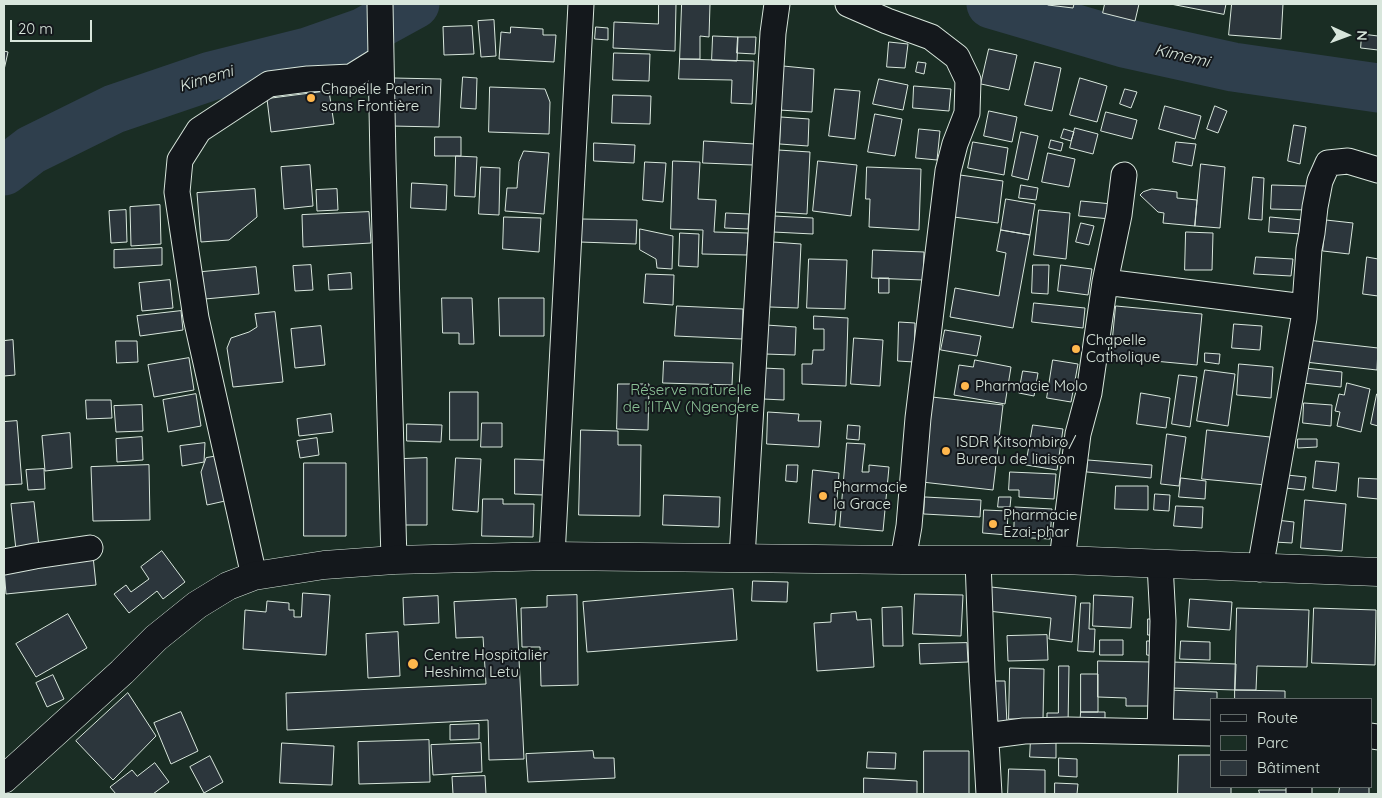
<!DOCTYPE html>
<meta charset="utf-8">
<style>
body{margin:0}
#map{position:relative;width:1382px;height:798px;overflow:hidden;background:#14181c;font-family:Quicksand,sans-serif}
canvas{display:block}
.frame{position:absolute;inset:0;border:5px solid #d8e6dc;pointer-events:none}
.legend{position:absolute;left:1210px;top:698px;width:162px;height:90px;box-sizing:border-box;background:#14181c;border:1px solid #626a69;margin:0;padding:6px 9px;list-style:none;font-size:15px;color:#d8e6dc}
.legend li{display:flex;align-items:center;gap:10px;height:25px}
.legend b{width:25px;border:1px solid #626a69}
.north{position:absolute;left:1322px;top:10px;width:50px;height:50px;-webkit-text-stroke:4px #14181c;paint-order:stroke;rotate:92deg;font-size:14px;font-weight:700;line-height:20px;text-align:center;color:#d8e6dc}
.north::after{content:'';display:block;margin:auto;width:18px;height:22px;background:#d8e6dc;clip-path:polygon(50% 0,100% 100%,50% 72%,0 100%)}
.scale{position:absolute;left:10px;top:20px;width:82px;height:22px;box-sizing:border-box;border:2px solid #d8e6dc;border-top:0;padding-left:6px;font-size:15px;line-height:18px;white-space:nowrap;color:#d8e6dc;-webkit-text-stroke:4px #14181c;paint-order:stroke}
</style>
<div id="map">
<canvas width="1382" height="798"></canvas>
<div class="frame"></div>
<ul class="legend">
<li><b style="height:6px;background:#14181c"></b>Route</li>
<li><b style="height:14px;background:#1a2d24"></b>Parc</li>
<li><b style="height:14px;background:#2c363c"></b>Bâtiment</li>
</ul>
<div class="north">N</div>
<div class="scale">20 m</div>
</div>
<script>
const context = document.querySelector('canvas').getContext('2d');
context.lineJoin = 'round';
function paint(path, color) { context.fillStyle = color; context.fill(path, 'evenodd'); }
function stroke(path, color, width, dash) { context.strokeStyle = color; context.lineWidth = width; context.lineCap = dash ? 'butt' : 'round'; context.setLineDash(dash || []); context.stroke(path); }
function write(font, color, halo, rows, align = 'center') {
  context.font = font + ' Quicksand,sans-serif'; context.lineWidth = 4; context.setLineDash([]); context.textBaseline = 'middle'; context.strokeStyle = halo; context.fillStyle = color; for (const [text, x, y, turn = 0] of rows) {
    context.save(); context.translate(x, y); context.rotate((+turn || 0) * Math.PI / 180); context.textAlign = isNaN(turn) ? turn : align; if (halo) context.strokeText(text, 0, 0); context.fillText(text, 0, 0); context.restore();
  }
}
const green = new Path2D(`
 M4,4H1378V794H4ZM1211,699H1371V787H1211Z`);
paint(green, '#1a2d24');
stroke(green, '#939e99', 1);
stroke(new Path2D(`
 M991,4L1124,43L1233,67L1378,88
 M4,171L31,150L114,109L211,76L307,52L364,32L415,4`), '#2f3f4d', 49);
const building = new Path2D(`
 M659,4H676L675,51L613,48L614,22L658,24Z
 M682,4H710L709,37L700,36V59H680Z
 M1048,4H1074L1073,8L1048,5Z
 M1105,4H1139L1135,21L1103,13Z
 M1171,4H1226L1224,14Z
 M1232,4H1283L1281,39L1229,35Z
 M494,20L496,56L481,57L478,21Z
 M472,26L474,54L444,55L443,27Z
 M511,27L543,29V35H556L554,62L499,59L501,32L510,33Z
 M596,27L608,28V40L595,39Z
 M1362,34L1378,36V50L1361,48Z
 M713,36L738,37L737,61L712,60Z
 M738,37H756L755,54L737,53Z
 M889,42L908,44L905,68L887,67Z
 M989,49L1017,55L1009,90L981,84Z
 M4,51L8,52L4,70Z
 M614,53L650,54L649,81L613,80Z
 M680,59L754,61L752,104L731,103L732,80L679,79Z
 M918,62L926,63L924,74L916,72Z
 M1035,62L1061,68L1052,111L1025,105Z
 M783,66L814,69L812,112L779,110Z
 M463,77L477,78L476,109L461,108Z
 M393,78L441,79L439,127L391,126Z
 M1080,78L1107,86L1097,122L1070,115Z
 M879,79L908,85L903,110L873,104Z
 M914,86L951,89L949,111L913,108Z
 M490,87L545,89L550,102L549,134L489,132Z
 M835,89L860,91L855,139L829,136Z
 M1125,89L1137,92L1131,108L1120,104Z
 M329,91L334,124L271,132L267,99Z
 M613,95L651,96L650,124L612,123Z
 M1165,106L1201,116L1195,139L1159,129Z
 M1215,106L1227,111L1218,133L1207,129Z
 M989,111L1017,117L1012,142L984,136Z
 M1106,112L1137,120L1132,139L1101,131Z
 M875,114L902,119L895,156L868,152Z
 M781,117L809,119L808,146L780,144Z
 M1294,125L1306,127L1300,164L1288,161Z
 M1075,128L1098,134L1093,154L1070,148Z
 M919,129L940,131L937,160L916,158Z
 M1064,129L1074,132L1071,141L1061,138Z
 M1021,132L1038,136L1028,180L1012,176Z
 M435,137H461V156H435Z
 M1051,140L1063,143L1061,151L1049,148Z
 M704,141L755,144L753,165L703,163Z
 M973,142L1008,148L1004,175L968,168Z
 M1176,142L1196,144L1192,166L1173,162Z
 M594,143L635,145L634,163L594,161Z
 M778,150L810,152L807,214L774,212Z
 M524,151L549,153L544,214L505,211L507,188H517L519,162Z
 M1048,153L1075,159L1069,187L1042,182Z
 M456,156L477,157L475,197L455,196Z
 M673,161L700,162L698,199L716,200L714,232L748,233L747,255L702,254L703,230L671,229Z
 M818,161L857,165L851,216L813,211Z
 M645,162L666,163L663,202L643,200Z
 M1201,164L1225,167L1220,228L1195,226Z
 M310,165L313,206L284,209L281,167Z
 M481,167L500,168L499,215L479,214Z
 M867,167L921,169L919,230L869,227L870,199H866Z
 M960,175L1003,181L998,223L954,217Z
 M1253,177L1264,178L1262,220L1249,219Z
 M412,183L447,185L446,210L411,208Z
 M1021,185L1038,188L1036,200L1019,198Z
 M1272,185L1307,186L1306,210L1271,209Z
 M255,189L257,217L229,240L201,242L197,193Z
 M337,189L338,210L317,211L316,190Z
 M1152,189L1177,192V198L1197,200L1195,226L1163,223L1164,213L1158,212L1140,195L1143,192Z
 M1006,199L1035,204L1030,235L1001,230Z
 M1081,201L1112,204L1110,219L1079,216Z
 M160,205L161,244L131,246L130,207Z
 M126,210L127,242L111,243L109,211Z
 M1039,210L1070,213L1066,259L1034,255Z
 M369,212L371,243L303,247L302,215Z
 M726,213L749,214L748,229L725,228Z
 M774,216L813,218V234L773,232Z
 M504,217L541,218L539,252L503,249Z
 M1270,217L1303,220L1302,234L1269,232Z
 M581,219L637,220L636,244L580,242Z
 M1326,220L1353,223L1349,254L1323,251Z
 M1081,223L1094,226L1089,245L1076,242Z
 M640,229L673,236L672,269L657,268L656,259L640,250Z
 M1001,230L1030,235L1013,328L950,317L955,288L999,296L1006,253L997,251Z
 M1186,232L1213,233L1212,270H1185Z
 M680,233L699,234L698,267L679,266Z
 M773,242L801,244L798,308L770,307Z
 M162,248V265L114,268V250Z
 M873,250L924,252L923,280L872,278Z
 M1256,257L1293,259L1291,276L1254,274Z
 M1367,257L1378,259V296L1363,294Z
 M809,259L847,260L845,309L807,308Z
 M311,265L313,290L295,291L293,266Z
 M1033,265H1049L1048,294L1032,293Z
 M1061,265L1092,269L1088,295L1058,291Z
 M256,267L259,294L205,299L202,272Z
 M351,273L352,289L329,290L328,275Z
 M646,274L674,275L673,305L644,303Z
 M879,278H889V293H879Z
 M170,280L173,308L142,311L139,283Z
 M442,298H472L474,344H459V333H443Z
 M499,298H544V336H500Z
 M1034,303L1085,308L1083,328L1032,322Z
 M677,306L743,309L742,339L675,336Z
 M1116,306L1202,314L1197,365L1111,357Z
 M181,311L183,330L140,336L137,316Z
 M275,312L283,382L233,387L227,348L231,338L249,332L257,327L255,314Z
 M814,316L848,318L846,386L802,384V364H812L813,350H824V329H814Z
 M899,322L915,323L914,362L898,361Z
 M1234,324L1262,326L1260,350L1232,348Z
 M766,325L796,327L795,355L765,354Z
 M321,326L325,365L295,368L291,329Z
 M945,330L981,336L977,356L941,350Z
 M854,338L883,340L880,386L851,384Z
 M13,340L15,375L4,376V341Z
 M1307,340L1378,348L1377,370L1305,362Z
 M116,341H137L138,362L117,363Z
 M1205,353L1220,354L1219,364L1205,362Z
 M189,358L194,390L154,397L148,365Z
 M975,360L1011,367L1005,404L954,395L959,365L973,367Z
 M1053,360L1078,364L1071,402L1047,398Z
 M664,361L733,363L732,385L663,383Z
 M1239,364L1273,367L1271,398L1237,395Z
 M763,368L784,369V400L763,399Z
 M1305,368L1342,372L1341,387L1303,383Z
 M1205,370L1235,374L1228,426L1197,421Z
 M1023,371L1038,373L1034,396L1019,393Z
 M1179,375L1197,377L1190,427L1172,424Z
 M1347,383L1370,389L1361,432L1337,426L1340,412L1335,411L1339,394L1344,395Z
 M618,384H649L648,430L617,429Z
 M450,392H478V440H450Z
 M1141,393L1170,398L1166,428L1137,424Z
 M196,394L201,426L168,432L163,400Z
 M1377,394H1378V426L1371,424Z
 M932,397L1003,405L993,490L922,482Z
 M86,400H111L112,418L87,419Z
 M1304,403L1332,405L1331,426L1303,423Z
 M142,405L143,431L116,432L114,406Z
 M768,412L799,414L798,421H821L819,447L767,444Z
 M331,414L333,432L299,436L297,419Z
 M17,421L22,484L4,485V422Z
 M482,423H502V447H481Z
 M407,424L442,425L441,442L407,441Z
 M848,425L860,426L859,440L847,439Z
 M1033,425L1063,429L1057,470L1026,465Z
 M581,430L618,431V445H641L640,516L579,515Z
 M1207,430L1270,437L1266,485L1202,479Z
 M70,433L72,468L45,471L42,436Z
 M1167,434L1186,437L1179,486L1161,484Z
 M142,437L143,460L117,462L116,439Z
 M317,438L319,455L300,458L297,441Z
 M1298,439H1317V447L1298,448Z
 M205,443L204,462L182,466L180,446Z
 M847,443L865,444L862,472H869V465L889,467L883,531L840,527Z
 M218,456L225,501L207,505L201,472L206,458Z
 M427,458V525H402V459Z
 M456,458L481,459L478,512L453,510Z
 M515,459L544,460L543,495L515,494Z
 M1088,460L1152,465L1151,478L1087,472Z
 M1316,461L1339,463L1336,491L1313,488Z
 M304,463H346V536H304Z
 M149,465L150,520L93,521L91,467Z
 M787,465H798L797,482L786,481Z
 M44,469L45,489L28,490L26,470Z
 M813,470L839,473L835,525L809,523Z
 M1010,472L1056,474L1054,499L1019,497V490H1009Z
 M1287,475L1306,477L1304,490L1285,488Z
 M1181,478L1206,481L1205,499L1179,497Z
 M1359,478L1378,479V499L1358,497Z
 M1116,486H1148V510L1115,509Z
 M1155,494L1170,495L1169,511L1154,510Z
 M664,495L720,497L719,527L663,525Z
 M925,497L981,500L980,517L924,514Z
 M999,497H1011L1010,507H998Z
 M483,499H503V504H534L533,537L482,536Z
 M1305,500L1346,504L1342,551L1301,548Z
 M34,502L39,547L16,550L11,504Z
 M1176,506L1203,507L1202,528L1174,526Z
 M1015,507L1052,509L1050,539L1014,537Z
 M984,510L1008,511L1007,535L983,533Z
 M1276,520L1294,522L1292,543L1274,542Z
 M162,551L185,582L163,599L157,591L129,613L114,594L126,585L131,592L149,579L141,567Z
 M93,556L96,585L6,594L4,569Z
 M753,581L788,582L787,602L752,601Z
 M991,587L1076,596L1072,642L1049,639L1051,618L988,611Z
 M733,589L737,640L587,652L583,602Z
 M303,593L330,595L326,655L243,649L245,610L266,612L267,601L289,603V610H294V617H301Z
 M915,594L963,595L961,636L913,634Z
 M577,595L578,685L541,686L540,647H522L521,608L547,607V596Z
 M1094,595L1133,597L1131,628L1093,626Z
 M438,596L439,623L404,625L403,598Z
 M516,599L524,759L489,760L488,720L287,730L286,693L486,684L483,637L456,638L454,602Z
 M1190,599L1232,602L1230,630L1188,627Z
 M1081,603H1090L1089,629H1095L1094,652L1078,651Z
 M902,607L903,646H883L882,608Z
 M1237,608L1309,610L1307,667L1257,666L1256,690H1235Z
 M1314,608L1376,610L1375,665L1312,663Z
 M856,612L857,620L871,619L874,667L817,671L814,623L831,622V614Z
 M68,614L87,648L36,677L16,644Z
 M1148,619H1155V635H1148Z
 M398,632L400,676L368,678L366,634Z
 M1047,635L1048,660L1008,661L1007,636Z
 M1100,640H1123V655H1100Z
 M1147,641H1155V656L1147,655Z
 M1181,641L1210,642V660L1180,659Z
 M967,643L968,662L920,664L919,644Z
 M1098,661L1152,662V706H1126V698L1098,697Z
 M1171,662L1236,664L1235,690L1171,688Z
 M1059,666H1069L1068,725H1047V713H1058Z
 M1010,668L1044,669L1043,719H1009Z
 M1081,674H1098V712H1081Z
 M53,675L64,699L47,707L36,683Z
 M991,681H1005L1007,724L993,725Z
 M1167,690L1217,692V699H1211V722L1166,721Z
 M1235,690L1285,691V699H1235Z
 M128,693L156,736L113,780L76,741Z
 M181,712L198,751L171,764L154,723Z
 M1081,712H1105V726H1080Z
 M479,724V739L450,740V725Z
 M1031,738L1056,739V758L1030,757Z
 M429,740L430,782L359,784L358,742Z
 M282,743L334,746L332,785L280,783Z
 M481,743L482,772L433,775L431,745Z
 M593,751L594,758H614L615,778L528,782L526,754Z
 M924,751H969V794H924Z
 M868,752L896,753L895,769L867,768Z
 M1179,755H1211V787H1231V794H1178Z
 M210,756L223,782L204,793L190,767Z
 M1059,758L1077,759V777L1059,776Z
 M155,763L169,782L153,794H116L110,787L132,770L137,776Z
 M1009,769L1045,770V794H1008Z
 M485,776L486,794H453L452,777Z
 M864,778L917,781V794H864Z
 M1055,783L1078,784L1077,794H1055Z
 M1340,787H1369V794H1339Z
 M1259,790H1292V794H1260Z`);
paint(building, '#2c363c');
stroke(building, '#d8e6dc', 1);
const minor = new Path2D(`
 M380,4L383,161L394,560
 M848,4L887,21L931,37L957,57L968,80L967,113L955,144L948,171L918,418L909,526L903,560
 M1105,282L1304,307
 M552,556L581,4
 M742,558L773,33L777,4
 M978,560L982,672L989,794
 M1062,560L1078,434L1089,393L1105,282L1119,215L1124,175
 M4,562L35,556L90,548
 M1160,564L1163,621L1160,732
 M1260,569L1304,318L1309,249L1312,233L1315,207L1320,181L1328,163L1348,161L1378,170
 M254,576L196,318L177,192L180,160L199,130L269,84L308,79L351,77L380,59
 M986,736L1024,731L1068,730L1211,733
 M1371,736L1378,737
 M1299,787V794`);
const tertiary = new Path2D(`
 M4,779L122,672L156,638L197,605L228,586L254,576L324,565L394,560L552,556L903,560H1062L1378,572`);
stroke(minor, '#d8e6dc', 27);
stroke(tertiary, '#d8e6dc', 29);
stroke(minor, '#14181c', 25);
stroke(tertiary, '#14181c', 28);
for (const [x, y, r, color] of [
 [311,98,5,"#ffb74d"],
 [1076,349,5,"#ffb74d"],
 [965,386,5,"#ffb74d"],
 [946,451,5,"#ffb74d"],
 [823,496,5,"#ffb74d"],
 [993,524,5,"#ffb74d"],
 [413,664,6,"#ffb74d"]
]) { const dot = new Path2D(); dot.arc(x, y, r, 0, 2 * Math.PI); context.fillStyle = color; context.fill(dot); stroke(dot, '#14181c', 2); }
write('15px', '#d8e6dc', '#14181c', [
 ["Chapelle Palerin",321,89],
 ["sans Frontière",321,106],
 ["Chapelle",1086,340],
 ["Catholique",1086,357],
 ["Pharmacie Molo",975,386],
 ["ISDR Kitsombiro/",956,442],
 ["Bureau de liaison",956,459],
 ["Pharmacie",833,487],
 ["la Grace",833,504],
 ["Pharmacie",1003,515],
 ["Ezai-phar",1003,532],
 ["Centre Hospitalier",424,655],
 ["Heshima Letu",424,672]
], 'left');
write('15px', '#8ac095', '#14181c', [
 ["Réserve naturelle",691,390],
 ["de l'ITAV (Ngengere",691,407]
]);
write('italic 16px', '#d8e6dc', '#14181c', [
 ["Kimemi",1182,56,13],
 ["Kimemi",206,79,-17]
]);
</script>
